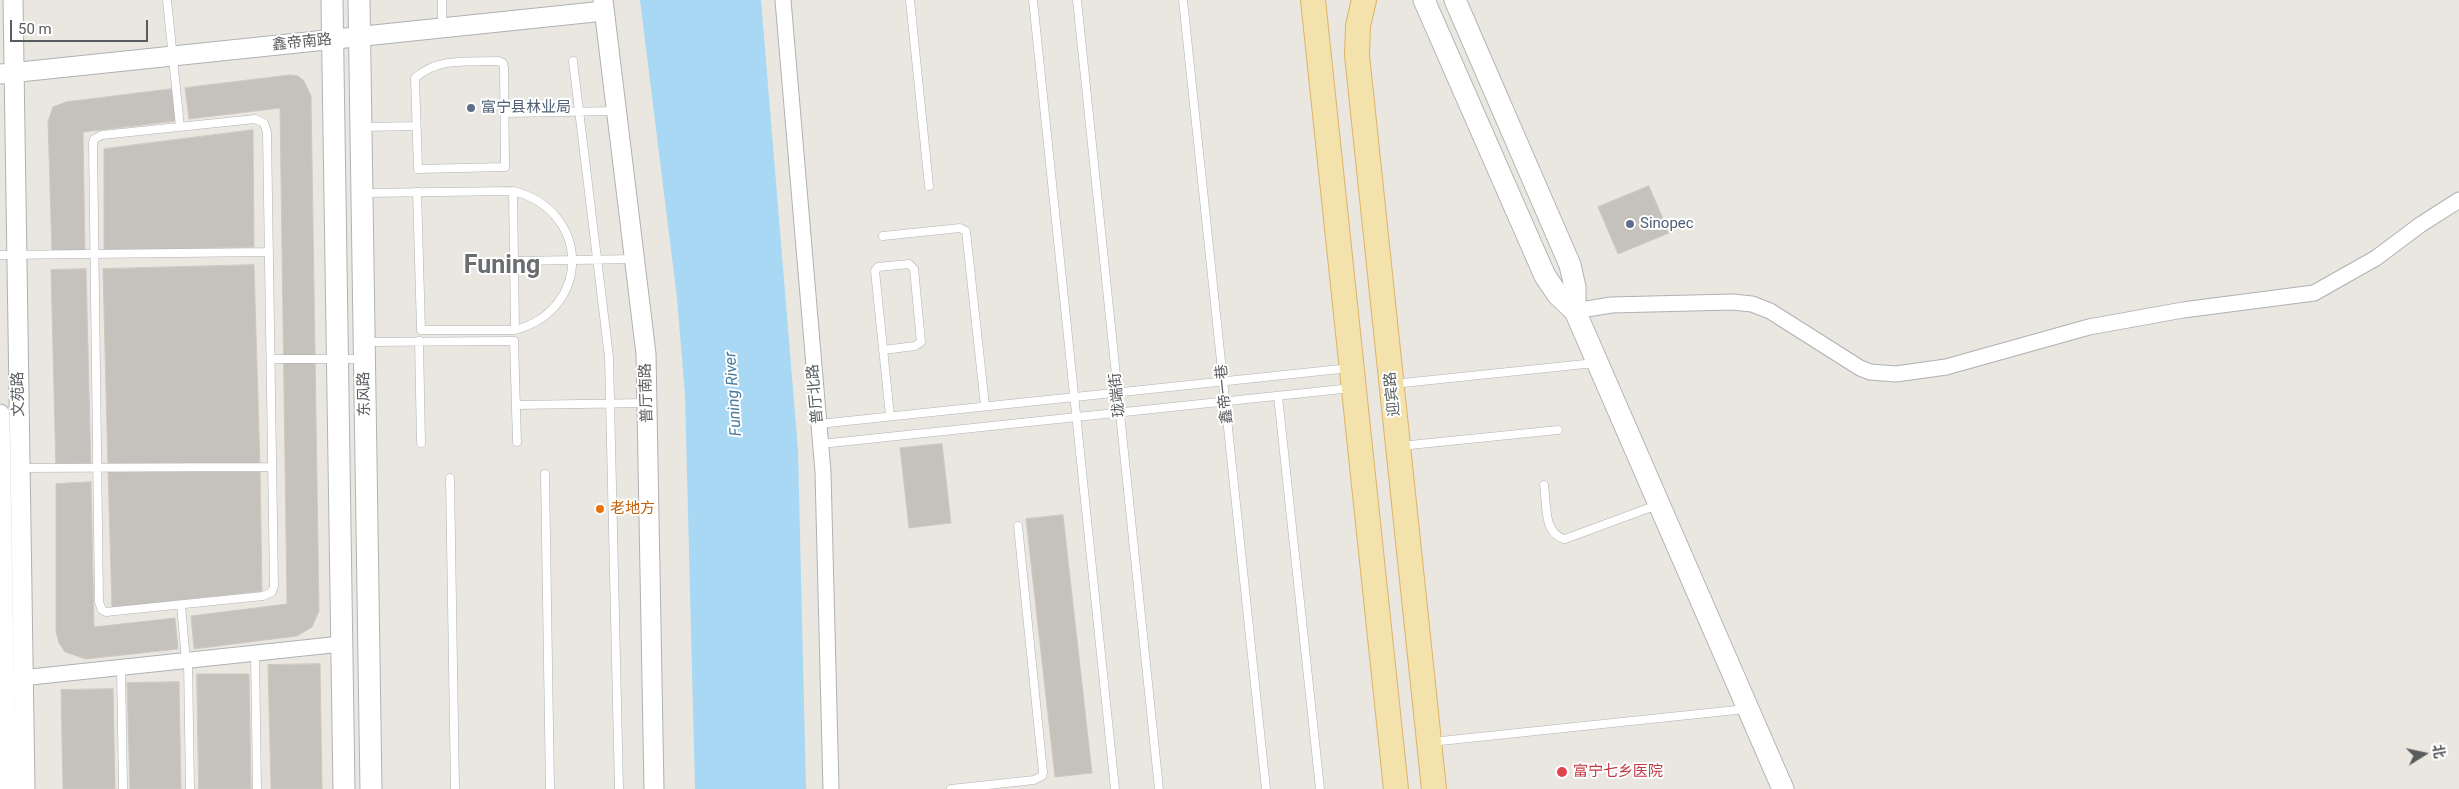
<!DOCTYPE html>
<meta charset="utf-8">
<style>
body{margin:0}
#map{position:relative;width:2459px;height:789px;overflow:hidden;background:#eae7e0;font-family:Roboto,"Noto Sans SC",sans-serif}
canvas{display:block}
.north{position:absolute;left:2399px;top:729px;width:50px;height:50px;-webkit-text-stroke:4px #fff;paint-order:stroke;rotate:80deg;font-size:14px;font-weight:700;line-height:20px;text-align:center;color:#595c5f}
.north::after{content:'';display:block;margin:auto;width:18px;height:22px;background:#595c5f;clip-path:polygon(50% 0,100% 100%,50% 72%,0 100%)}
.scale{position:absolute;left:10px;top:20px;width:138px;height:22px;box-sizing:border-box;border:2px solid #595c5f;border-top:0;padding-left:6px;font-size:15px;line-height:18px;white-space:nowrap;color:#595c5f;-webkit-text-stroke:4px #fff;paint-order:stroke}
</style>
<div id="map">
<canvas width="2459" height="789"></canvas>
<div class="north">北</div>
<div class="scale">50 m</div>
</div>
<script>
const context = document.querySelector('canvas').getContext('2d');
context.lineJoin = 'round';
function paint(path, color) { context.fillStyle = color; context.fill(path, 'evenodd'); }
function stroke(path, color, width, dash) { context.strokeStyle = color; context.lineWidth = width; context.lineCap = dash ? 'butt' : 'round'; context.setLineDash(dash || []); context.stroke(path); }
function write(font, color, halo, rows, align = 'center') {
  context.font = font + ' Roboto,"Noto Sans SC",sans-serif'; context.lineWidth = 4; context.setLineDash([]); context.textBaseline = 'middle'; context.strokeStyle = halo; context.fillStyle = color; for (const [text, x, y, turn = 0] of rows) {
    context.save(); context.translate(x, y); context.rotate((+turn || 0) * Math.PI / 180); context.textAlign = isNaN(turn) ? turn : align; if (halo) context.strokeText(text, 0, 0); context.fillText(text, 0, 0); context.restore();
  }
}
paint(new Path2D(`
 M640,0H761L798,450L806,789H695L685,395L677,298Z`), '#a8d8f3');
const building = new Path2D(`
 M290,75L298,76L304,81L311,96L319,611L312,627L297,636L194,649L191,616L287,604L280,108L189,119L185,88Z
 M172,89L176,121L83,132L85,253L52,254L48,121L53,107L66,102Z
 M253,130L254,247L104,251V149Z
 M1649,186L1669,233L1618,254L1598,207Z
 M254,265L260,468L108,471L103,269Z
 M86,269L91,471H56L51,270Z
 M942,444L951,523L909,528L900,448Z
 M260,468L262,591L112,608L108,471Z
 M91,482L94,627L175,618L178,649L86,659L65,652L59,643L56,632V484Z
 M1063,515L1092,773L1055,777L1026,519Z
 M320,664L322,789H271L268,665Z
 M197,674H249L251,789H199Z
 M179,682L181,789H130L127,683Z
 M113,689L115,789H63L61,690Z`);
paint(building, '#c5c2bd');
stroke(building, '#cec8c0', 1);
const service = new Path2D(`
 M167,0L180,127
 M442,0V28
 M910,0L929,186
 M1033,0L1115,789
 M1077,0L1159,789
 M1183,0L1266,789
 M498,61L503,63L504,68L505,167L418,169L415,78C438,57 470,62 498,61Z
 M573,61L609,357L619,789
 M505,113L616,111
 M255,119L264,123L267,132L274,586L272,592L263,596L106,612L102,610L99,602L93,143L94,139L102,135Z
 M363,127L416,126
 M513,191C590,210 593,309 515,330
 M364,193L513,191L515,330H421L417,192
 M883,236L960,228L966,231L985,406
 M0,255L269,252
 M514,261L635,259
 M419,341L421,443
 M366,342L514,341L517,442
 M883,350L915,346L921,342L914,269L909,264L878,267L875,271L890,416
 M271,359H362
 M1393,384L1595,363
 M1278,396L1320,789
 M516,405L646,403
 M819,424L1350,368
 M821,444L1352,388
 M1400,446L1558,430
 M19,468L272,467
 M545,474L550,789
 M450,478L455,789
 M1544,485C1547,504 1543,534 1565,539L1657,505
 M181,605L186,661
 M255,653L257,789
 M188,661L190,789
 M121,668L123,789
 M1431,742L1746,709
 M951,789L1034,780L1042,776L1043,772L1018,526`);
const minor = new Path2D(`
 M783,0L823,472L831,789
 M1575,311L1611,305L1732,302L1752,304L1770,311L1860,368L1870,372L1896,374L1946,367L2089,327L2183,310L2314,293L2376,258L2420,225L2459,200
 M12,679L341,644`);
const tertiary = new Path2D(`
 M13,0L25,789
 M603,0L646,354L654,789
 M0,74L604,11
 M0,414L6,789`);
const secondary = new Path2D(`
 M332,0L344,789
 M359,0L371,789
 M1424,0L1545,276L1558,295L1575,311L1783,789
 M1455,0L1570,265L1575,287V311`);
const primary = new Path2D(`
 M1313,0L1396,789
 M1364,0L1358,26L1357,55L1434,789`);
stroke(service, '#aeb1b4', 9);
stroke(minor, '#aeb1b4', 17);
stroke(tertiary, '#aeb1b4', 21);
stroke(secondary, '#b0b3b6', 23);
stroke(primary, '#ddb266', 26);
stroke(service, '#fff', 8);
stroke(minor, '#fff', 15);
stroke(tertiary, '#fff', 19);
stroke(secondary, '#fff', 21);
stroke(primary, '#f3e2ac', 24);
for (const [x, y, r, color] of [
 [471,108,5,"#5c6f8a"],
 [1630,224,5,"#5c6f8a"],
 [600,509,5,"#e8710a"],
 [1562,772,6,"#e0444e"]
]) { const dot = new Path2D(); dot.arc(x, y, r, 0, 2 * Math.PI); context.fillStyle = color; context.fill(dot); stroke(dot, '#fff', 2); }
write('15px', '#595c5f', '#fff', [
 ["鑫帝南路",302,43,-6],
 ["普厅南路",647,393,-92],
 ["文苑路",19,394,-91],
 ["东风路",365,394,-91],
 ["普厅北路",816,394,-95],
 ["鑫帝一巷",1225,394,-96],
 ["迎宾路",1393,394,-96],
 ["珑端街",1118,395,-96]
]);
write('15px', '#4e5e75', '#fff', [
 ["富宁县林业局",481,108],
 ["Sinopec",1640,224]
], 'left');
write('15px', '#c56008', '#fff', [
 ["老地方",610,509]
], 'left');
write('15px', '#be3a42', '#fff', [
 ["富宁七乡医院",1573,772]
], 'left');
write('italic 16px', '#497ba1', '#fff', [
 ["Funing River",734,394,-94]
]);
write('bold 25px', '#6a6e71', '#fff', [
 ["Funing",502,267]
]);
</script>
